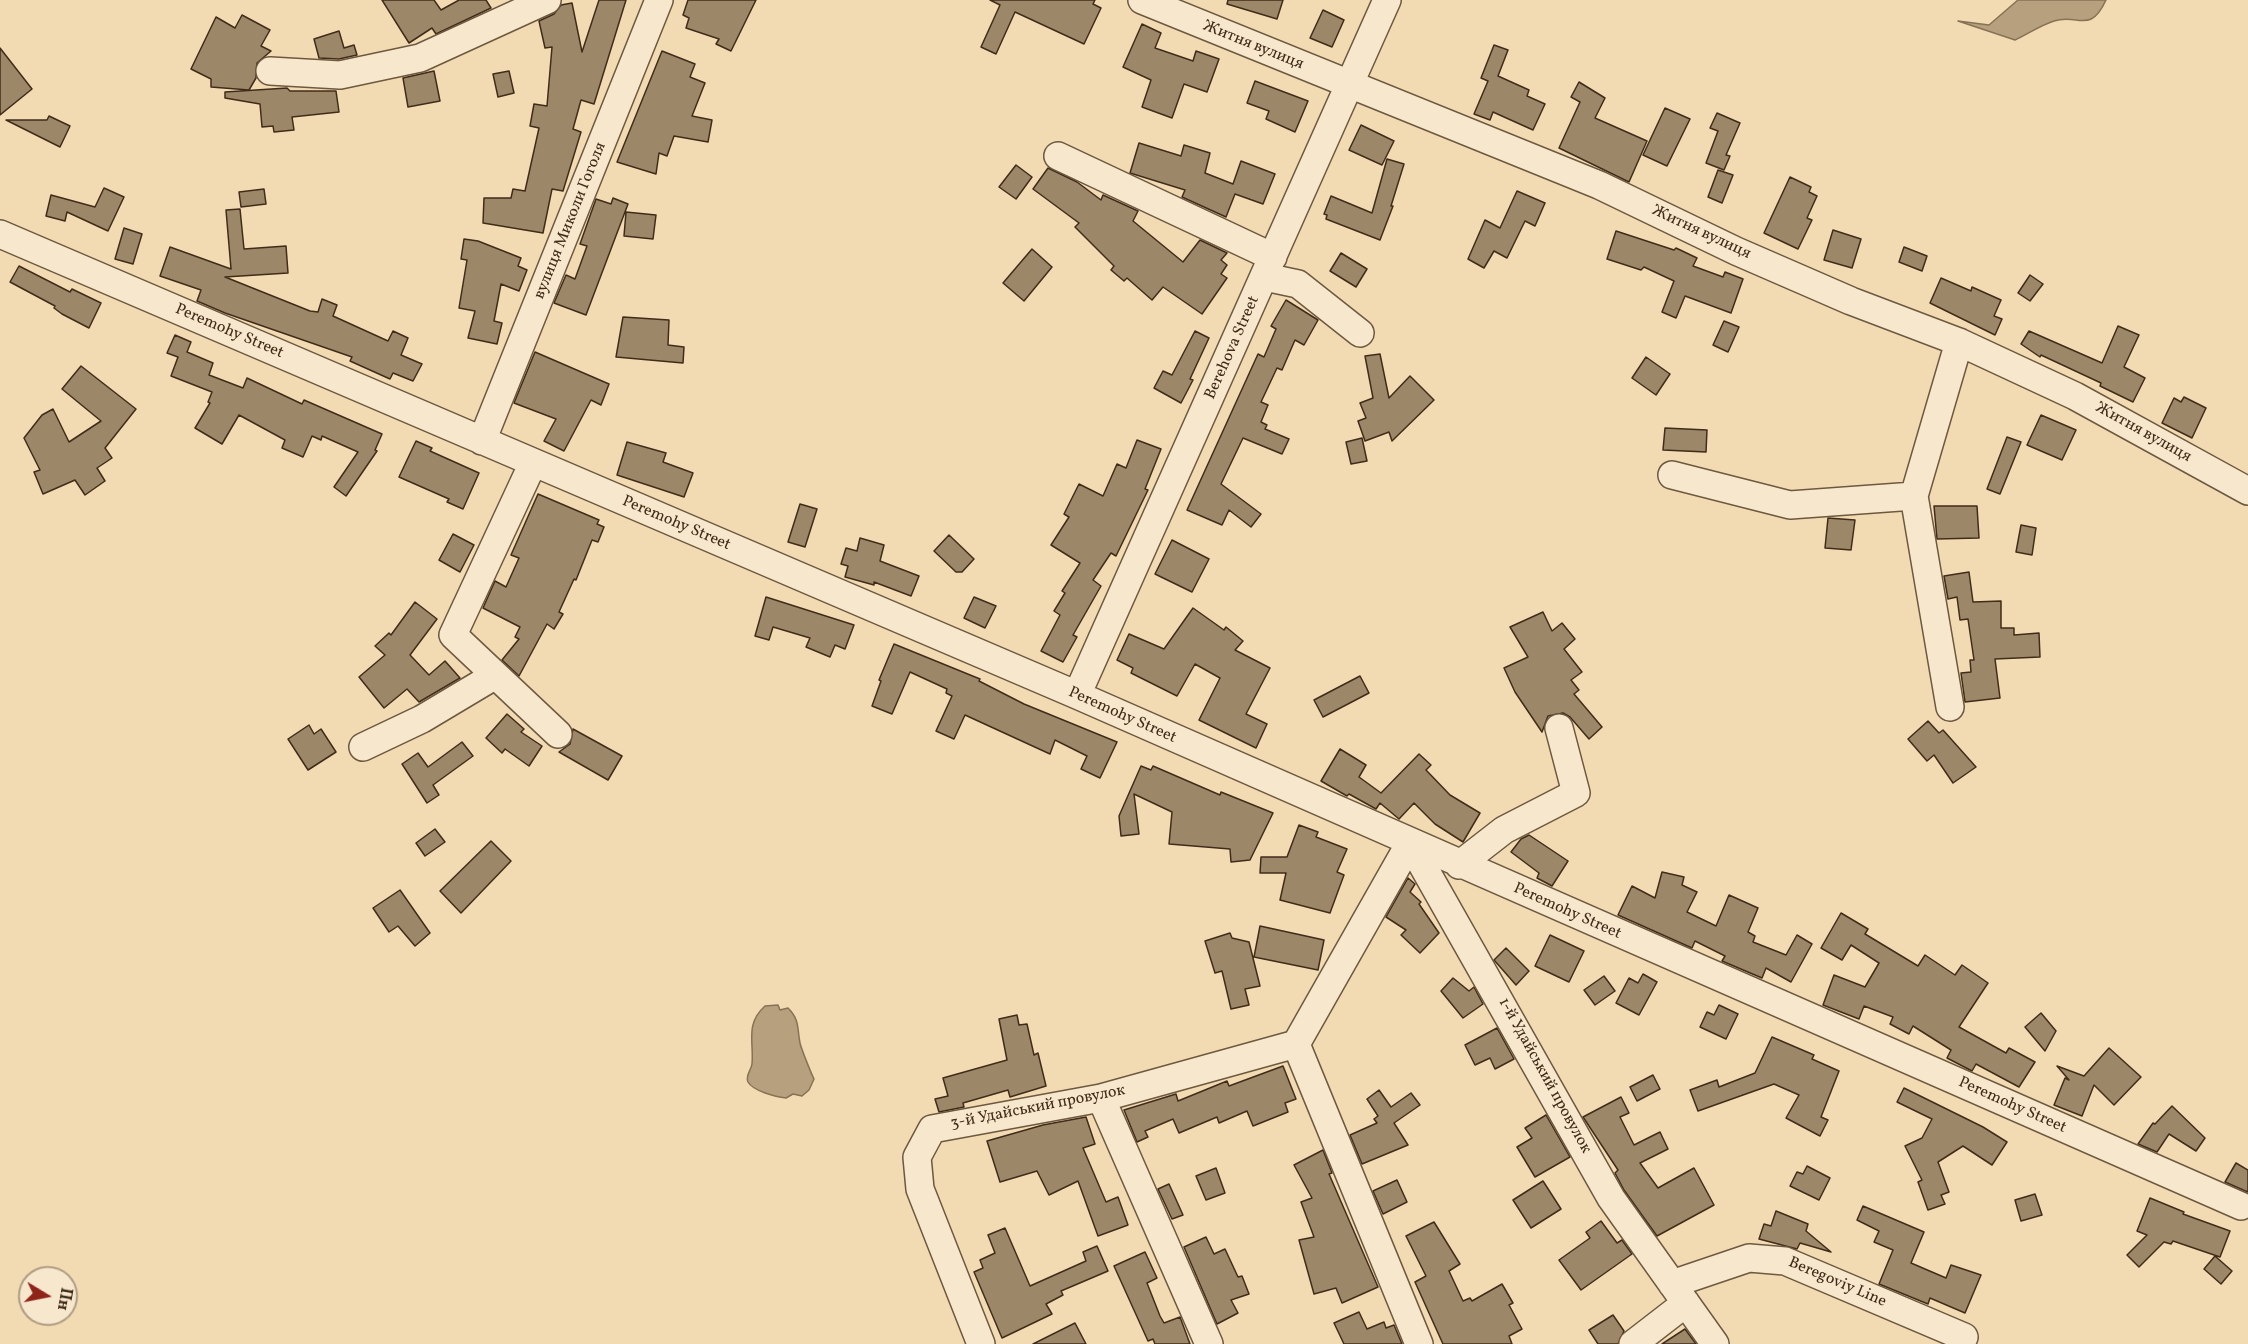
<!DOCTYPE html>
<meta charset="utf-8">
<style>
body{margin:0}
#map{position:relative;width:2248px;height:1344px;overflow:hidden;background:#f2dbb2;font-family:Vollkorn,serif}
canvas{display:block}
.north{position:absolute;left:18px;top:1266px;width:60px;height:60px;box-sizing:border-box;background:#f7e8cd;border:2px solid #ae9d85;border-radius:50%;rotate:100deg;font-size:16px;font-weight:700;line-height:24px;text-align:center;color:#412c1a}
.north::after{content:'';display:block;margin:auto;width:21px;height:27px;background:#8f2418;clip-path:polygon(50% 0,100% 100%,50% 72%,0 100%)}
</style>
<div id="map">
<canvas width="2248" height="1344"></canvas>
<div class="north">Пн</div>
</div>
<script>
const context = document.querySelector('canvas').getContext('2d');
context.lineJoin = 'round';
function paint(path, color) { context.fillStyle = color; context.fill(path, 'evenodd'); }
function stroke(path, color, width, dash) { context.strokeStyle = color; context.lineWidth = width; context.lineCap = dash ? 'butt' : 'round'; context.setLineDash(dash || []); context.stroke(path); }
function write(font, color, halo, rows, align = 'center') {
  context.font = font + ' Vollkorn,serif'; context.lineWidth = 4.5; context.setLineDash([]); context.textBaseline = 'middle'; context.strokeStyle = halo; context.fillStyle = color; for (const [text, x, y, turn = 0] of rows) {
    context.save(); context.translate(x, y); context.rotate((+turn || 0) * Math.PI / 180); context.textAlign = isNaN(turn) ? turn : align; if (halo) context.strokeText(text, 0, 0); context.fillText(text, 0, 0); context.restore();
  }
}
const water = new Path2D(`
 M2018,0H2106C2090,35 2078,13 2054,21C2041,25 2028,34 2015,40L1958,21L1989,25Z
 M778,1005L780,1010L788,1008C800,1020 797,1028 800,1043C801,1048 811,1073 814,1079L809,1090L802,1096L793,1094L786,1098C776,1097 753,1091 748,1082C745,1075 751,1071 752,1064C754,1041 745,1024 765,1006Z`);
paint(water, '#b6a07e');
stroke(water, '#877256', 1.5);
const building = new Path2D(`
 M382,0H434L441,10L459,0H486L491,8L436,34L432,28L409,43Z
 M599,0H626L594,104L581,100L573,129L581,132L563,191L552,189L543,233L483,223L484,198H511L513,189L525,191L539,128L530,126L534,104L547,106L552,47L545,48L539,21L554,14L561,5L572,3L582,52Z
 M688,0H756L731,51L716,44L719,39L686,28L689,18L683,15Z
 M990,0H1095L1093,4L1101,8L1084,44L1015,12L996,54L981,47L1000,5Z
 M1228,0H1283L1277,19L1227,4Z
 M1323,10L1344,20L1332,47L1310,38Z
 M242,15L270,30L261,46L271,51L257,63L256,78L249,90L211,87V79L191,69L216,17L235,28Z
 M1142,24L1161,33L1155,48L1193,61L1196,51L1219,59L1207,92L1184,84L1172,118L1142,107L1151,80L1123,67Z
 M339,31L344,48L354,45L357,55L339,59L319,58L314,39Z
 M1494,45L1508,50L1498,76L1529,90L1527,96L1545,104L1533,130L1493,112L1490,120L1474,114L1488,81L1481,78Z
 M0,48L32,89L0,115Z
 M662,51L695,64L690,77L705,83L692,116L712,120L708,142L674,136L667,156L659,153L656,174L617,162Z
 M434,71L440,101L408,107L403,78Z
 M509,71L514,93L498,97L493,74Z
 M1255,81L1308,101L1295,132L1266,119L1269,111L1247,103Z
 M1579,82L1605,98L1595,118L1647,141L1629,182L1559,148L1580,102L1571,97Z
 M287,88L290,91H336L339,112L292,117L294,130L274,132L273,126L262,127L260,104L225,98V92Z
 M1665,108L1690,119L1667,166L1643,155Z
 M1717,113L1740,123L1726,155L1730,156L1724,170L1706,163L1718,131L1710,128Z
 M49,116L70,126L60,147L6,120H47Z
 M1361,125L1394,141L1382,165L1349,150Z
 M1139,143L1181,156L1184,145L1210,153L1205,173L1233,184L1241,161L1275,174L1263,204L1235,194L1226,217L1182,197L1185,190L1130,173Z
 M1387,159L1404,164L1391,206H1393L1380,240L1326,219L1327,215L1324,214L1331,196L1372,213Z
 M1016,165L1032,177L1016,199L999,187Z
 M1048,168L1077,182L1101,200L1103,195L1138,211L1133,221L1183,262L1200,240L1227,253L1221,260L1227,265L1221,274L1227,278L1202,314L1163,287L1152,300L1127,278L1124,281L1111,270L1114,266L1075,227L1079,223L1033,189Z
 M1718,170L1733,175L1722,203L1708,197Z
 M1790,177L1811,187L1809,192L1817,196L1807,218L1812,220L1798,249L1764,233Z
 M104,188L124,197L108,231L67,212L65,221L46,216L51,195L95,207Z
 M264,189L266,204L241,207L239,192Z
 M1517,191L1545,203L1535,226L1525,221L1507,258L1494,251L1484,268L1468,259L1485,220L1500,228Z
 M613,198L628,204L586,315L554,303L566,275L575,279L587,246L580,244L596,199L611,204Z
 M240,209L244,249L286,246L288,273L225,277L310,311L318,312L322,299L337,305L333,316L388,341L393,331L408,338L401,355L422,364L413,381L393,373L390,379L350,361L352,357L225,313L197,301L201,290L160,276L170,247L231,269L226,210Z
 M626,212L656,215L653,239L624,236Z
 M124,228L142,234L133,264L115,259Z
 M1833,230L1861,239L1852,268L1824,260Z
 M1616,231L1674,250L1676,248L1697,258L1693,266L1723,277L1725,272L1743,279L1731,313L1685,296L1676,318L1662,312L1674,281L1644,267L1641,270L1607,259Z
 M464,239L478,241L521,258L518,266L527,270L519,291L501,284L494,321L502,323L497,344L468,338L475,311L459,308L467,260L461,259Z
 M1904,247L1927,256L1922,271L1899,262Z
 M1032,249L1052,267L1024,301L1003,283Z
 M1341,253L1367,269L1356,287L1330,271Z
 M19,266L70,292L72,289L101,303L89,328L62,314L54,308L55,306L10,282Z
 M2030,275L2043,284L2030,301L2018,293Z
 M1941,278L1971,291L1972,287L2001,300L1994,316L2002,319L1995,335L1930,303Z
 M1286,300L1318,320L1304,345L1295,340L1282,370L1277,368L1261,402L1268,405L1261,422L1267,425L1265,429L1289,439L1282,454L1243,438L1221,484L1261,514L1251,527L1229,510L1222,525L1187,510L1258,354L1264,357L1276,329L1271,326Z
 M623,317L669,320L668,345L684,347L683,363L616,357Z
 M1724,321L1739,327L1728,352L1713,345Z
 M2118,326L2139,335L2124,367L2145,378L2133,402L2100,386L2101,383L2041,355L2040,357L2021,344L2029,331L2102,363Z
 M1195,331L1209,338L1190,379L1193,380L1181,403L1154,388L1163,371L1172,375Z
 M175,335L191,342L187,352L213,363L209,375L243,388L247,378L302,404L304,400L382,434L375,450L377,451L346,496L334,487L358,452L322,436L321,440L312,436L303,457L282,448L285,440L239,415L222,444L195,428L210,403L208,402L212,392L171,376L178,357L167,353Z
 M535,352L609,384L601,405L591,400L564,451L544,441L556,419L514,403Z
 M1380,354L1389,398L1410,376L1434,400L1392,441L1389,432L1365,441L1358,421L1366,418L1360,403L1373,398L1365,356Z
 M1646,357L1670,374L1656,395L1632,378Z
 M81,366L136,409L105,448L112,458L97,468L105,481L85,495L75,480L43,494L34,472L40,470L24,438L42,415L53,409L69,442L101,421L62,389Z
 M2184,397L2206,408L2192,438L2162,423L2174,398L2181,402Z
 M2041,415L2076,430L2062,460L2027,445Z
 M1665,428L1707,430L1706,452L1663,450Z
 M2007,437L2021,442L2000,494L1987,489Z
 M1362,438L1367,461L1351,464L1346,442Z
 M1137,440L1161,449L1145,489L1148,490L1116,556L1111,553L1093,580L1101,586L1073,635L1077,637L1063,662L1041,651L1060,615L1054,611L1065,593L1062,591L1080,563L1051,545L1069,517L1064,514L1079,484L1103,496L1117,464L1126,468Z
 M416,441L432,448L430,451L479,473L463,509L447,502L449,499L399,477Z
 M627,442L666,453L663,462L693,473L684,497L617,475Z
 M538,494L599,520L597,524L604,527L598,542L592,540L576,580L574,579L559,612L563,614L554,629L547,624L519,676L502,660L519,639L515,637L520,627L483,608L495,581L506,587L519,558L511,555Z
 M800,504L817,509L805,547L788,542Z
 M1934,506H1977L1979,538L1937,539Z
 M1828,518L1855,520L1851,550L1825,548Z
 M2021,525L2036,528L2032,555L2016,552Z
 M453,534L474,545L460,572L439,560Z
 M949,535L974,559L962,572H956L934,551Z
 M860,538L884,545L880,561L919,576L911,596L874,582V585L845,577L848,566L841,564L846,548L857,551Z
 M1172,540L1209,559L1192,592L1155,574Z
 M1969,572L1973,602L2001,601V628H2014V635L2039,633L2040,657L1995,659L2000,698L1965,702L1961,673L1971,672L1970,660H1974L1968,619L1960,620L1957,597L1948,599L1944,576Z
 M766,597L854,625L845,649L835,645L830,657L806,647L810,638L773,627L769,640L755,636Z
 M974,597L996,606L985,628L964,618Z
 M415,602L437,619L410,655L429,675L445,661L460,678L419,702L407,689L384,708L359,677L385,655L375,646L389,633L391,635Z
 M1193,608L1224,630L1226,627L1243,641L1235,650L1270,668L1246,714L1267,724L1256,748L1199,720L1220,678L1195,664L1177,696L1131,673L1133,668L1117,660L1129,634L1164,649Z
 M1543,612L1552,631L1562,623L1575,639L1564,649L1582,672L1571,680L1579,690L1574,694L1602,727L1589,739L1570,717L1563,713L1548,716L1542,732L1515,692L1504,668L1528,657L1510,627Z
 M894,644L980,679L979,681L1024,704L1117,742L1100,778L1081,769L1087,756L1055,740L1050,754L965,715L954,739L936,731L952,696L946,693L947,689L910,672L892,714L872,706L881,681L879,680Z
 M1360,676L1369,693L1323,717L1314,700Z
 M507,714L524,729L521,732L542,746L529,766L505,749L502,753L486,738Z
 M1928,721L1939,733L1943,730L1976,767L1953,783L1934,755L1927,761L1908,739Z
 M309,725L314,734L321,729L336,752L308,770L288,739Z
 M573,729L622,756L608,780L559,752L570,744Z
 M462,742L473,756L433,785L439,795L427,803L402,764L418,753L428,767Z
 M1340,749L1366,765L1359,777L1381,793L1419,754L1431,765L1426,770L1450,795L1480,813L1463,842L1435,824L1414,803L1399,819L1380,803L1376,809L1349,794L1347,796L1321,781Z
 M1141,766L1151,770L1153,766L1220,795L1221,792L1273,813L1250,860L1231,862L1230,849L1169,844L1172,812L1134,794L1139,834L1121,836L1119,816Z
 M1299,825L1318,832L1316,837L1347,849L1337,872L1344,875L1330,913L1280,900L1286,873H1260L1261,857H1287Z
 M435,829L445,842L425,856L416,843Z
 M1529,835L1568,861L1552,886L1537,878L1539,873L1511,852L1521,839Z
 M491,841L511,861L461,913L440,891Z
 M1662,872L1684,877L1682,885L1697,892L1687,912L1716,926L1729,895L1758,908L1748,932L1755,936L1753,942L1786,955L1797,935L1812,944L1791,982L1766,968L1762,978L1722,961L1725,956L1695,941L1692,948L1618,915L1632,886L1655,898Z
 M1408,878L1415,884L1410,892L1421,902L1419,904L1439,933L1420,953L1401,935L1406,930L1386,917Z
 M400,890L430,933L415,946L398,926L389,932L373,908Z
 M1841,913L1868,929L1865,934L1918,966L1925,955L1955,975L1962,965L1988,983L1959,1027L2006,1053L2009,1048L2035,1062L2019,1087L1976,1064L1972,1071L1947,1058L1951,1050L1913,1026L1909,1034L1890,1024L1893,1017L1864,1006L1859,1019L1823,1005L1834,975L1865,987L1879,963L1851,945L1842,960L1821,948Z
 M1260,926L1324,940L1318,970L1254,957Z
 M1230,933L1232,938L1249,942L1260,986L1245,989L1249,1005L1231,1009L1222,971L1215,973L1205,941Z
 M1550,935L1584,951L1569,982L1535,966Z
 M1506,948L1529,971L1516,985L1494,960Z
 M1643,974L1657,982L1639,1015L1616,1003L1629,978L1638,983Z
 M1604,976L1615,991L1595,1005L1584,990Z
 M1453,978L1469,991L1474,987L1483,1004L1463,1018L1441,991Z
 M1719,1005L1738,1014L1726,1039L1700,1027L1707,1012L1714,1015Z
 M2041,1013L2056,1031L2045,1051L2025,1027Z
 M1017,1015L1019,1025L1027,1024L1034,1055L1038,1053L1046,1086L1010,1097L1008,1090L963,1103L964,1107L939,1112L935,1099L948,1096L943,1078L1007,1060L999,1019Z
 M1497,1028L1514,1059L1495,1069L1490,1058L1475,1065L1465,1045Z
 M1772,1037L1814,1055L1812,1059L1839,1071L1821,1117L1828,1120L1820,1136L1786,1118L1799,1095L1774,1084L1698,1111L1690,1090L1717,1080L1719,1087L1755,1073Z
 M2109,1048L2141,1077L2114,1105L2094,1085L2082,1116L2054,1105L2065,1078L2069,1080L2057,1066L2084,1076Z
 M1283,1066L1296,1099L1285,1103L1288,1112L1253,1126L1247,1111L1219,1123L1217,1117L1179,1133L1173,1119L1145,1131L1148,1137L1137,1142L1124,1110L1176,1094L1178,1101L1227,1081L1229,1086Z
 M1653,1075L1660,1089L1637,1101L1630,1087Z
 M1904,1088L1983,1127L2007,1142L1992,1165L1963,1146L1938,1162L1949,1192L1941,1195L1945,1204L1928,1210L1918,1182L1922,1180L1905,1146L1922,1138L1932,1119L1897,1102Z
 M1379,1090L1391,1107L1411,1093L1420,1105L1394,1123L1408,1145L1362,1164L1350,1135L1377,1123L1374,1119L1378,1116L1367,1099Z
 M1621,1097L1629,1113L1620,1117L1634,1145L1660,1132L1668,1149L1640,1163L1658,1188L1694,1168L1714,1205L1657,1236L1624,1190L1615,1173L1618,1170L1583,1117Z
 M2172,1106L2205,1138L2196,1151L2169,1134L2157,1152L2138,1144L2153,1123L2155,1124Z
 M1546,1115L1570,1157L1535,1177L1517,1147L1532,1138L1525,1128Z
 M1086,1117L1095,1144L1083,1148L1106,1202L1118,1197L1128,1225L1098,1236L1078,1181L1049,1195L1037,1171L1000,1182L987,1141L1043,1125Z
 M1323,1150L1332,1173L1329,1174L1378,1287L1342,1303L1336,1288L1314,1294L1299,1240L1314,1237L1301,1202L1312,1198L1294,1165Z
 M2236,1163L2248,1170V1192L2225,1182Z
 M1807,1166L1830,1178L1819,1200L1790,1186L1797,1172L1803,1174Z
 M1216,1168L1225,1193L1206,1200L1196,1176Z
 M1397,1180L1407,1202L1383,1214L1373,1191Z
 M1543,1181L1561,1209L1531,1228L1513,1200Z
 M1169,1184L1183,1215L1172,1219L1158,1189Z
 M2035,1194L2042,1215L2021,1221L2015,1200Z
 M2150,1198L2184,1212L2183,1214L2230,1231L2220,1257L2173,1241L2171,1244L2164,1242L2139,1267L2127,1255L2147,1235L2137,1231Z
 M1863,1206L1924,1232L1911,1263L1946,1278L1951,1265L1981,1275L1965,1313L1930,1298L1928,1304L1879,1284L1893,1250L1874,1242L1879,1231L1857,1220Z
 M1776,1211L1808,1224L1806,1231L1831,1252L1800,1243L1797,1249L1759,1239L1764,1224L1771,1226Z
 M1601,1221L1617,1243L1622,1240L1632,1254L1581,1290L1559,1260L1590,1238L1586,1232Z
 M1434,1222L1460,1264L1449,1271L1463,1301L1470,1298L1472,1301L1502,1284L1513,1303L1509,1305L1522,1329L1509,1336L1512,1344H1443L1415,1282L1426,1276L1406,1236Z
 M1005,1228L1030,1286L1086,1261L1083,1252L1097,1246L1108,1271L1061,1291L1063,1295L1046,1304L1052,1314L1002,1338L974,1272L983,1268L980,1260L995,1253L988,1235Z
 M1206,1237L1214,1254L1225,1249L1238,1277L1242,1276L1249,1294L1231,1300L1238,1313L1217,1324L1184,1247Z
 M1145,1252L1157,1278L1147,1283L1160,1316L1164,1323L1180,1317L1190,1344H1155L1153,1339L1148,1341L1114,1266Z
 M2215,1256L2232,1271L2221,1284L2204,1269Z
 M1359,1312L1367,1329L1384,1322L1386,1328L1394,1325L1402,1344H1344L1334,1323Z
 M1613,1315L1624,1331L1618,1344H1598L1589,1330Z
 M1075,1323L1086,1344H1033Z
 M1685,1329L1696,1344H1662Z`);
paint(building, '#9d8769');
stroke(building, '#412c1a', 1.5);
const minor = new Path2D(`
 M1142,0L1599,185L1736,251L1851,301L1959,342L2075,396L2248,491
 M270,71L340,75L420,58L547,0
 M1058,156L1273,257
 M0,234L1077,695L2241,1206
 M1265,277L1298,284L1360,333
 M482,441L659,0
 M533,463L453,635L558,734
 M1672,475L1790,505L1914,496
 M1077,695L1387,0
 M1950,707L1914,496L1959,342
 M363,747L422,719L494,676
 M1410,843L1611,1198L1715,1344
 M1410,843L1296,1044L1419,1344
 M1459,865L1504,830L1576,793L1559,728
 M1101,1098L1209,1344
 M1672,1284L1749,1258L1785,1261L1964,1337
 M981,1344L920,1189L917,1157L932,1129L1101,1098L1296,1044
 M1633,1344L1686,1303`);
stroke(minor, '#6d5840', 30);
stroke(minor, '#f7e8cd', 27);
write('16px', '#412c1a', '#f7e8cd', [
 ["Житня вулиця",1253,46,22],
 ["вулиця Миколи Гоголя",571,221,-68],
 ["Житня вулиця",1701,233,25],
 ["Peremohy Street",229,332,23],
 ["Berehova Street",1233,348,-66],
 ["Житня вулиця",2143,433,29],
 ["Peremohy Street",676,524,23],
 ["Peremohy Street",1122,716,24],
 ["Peremohy Street",1567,912,24],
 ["1-й Удайський провулок",1544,1076,61],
 ["Peremohy Street",2012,1106,24],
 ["3-й Удайський провулок",1038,1108,-11],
 ["Beregoviy Line",1837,1283,23]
]);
</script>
